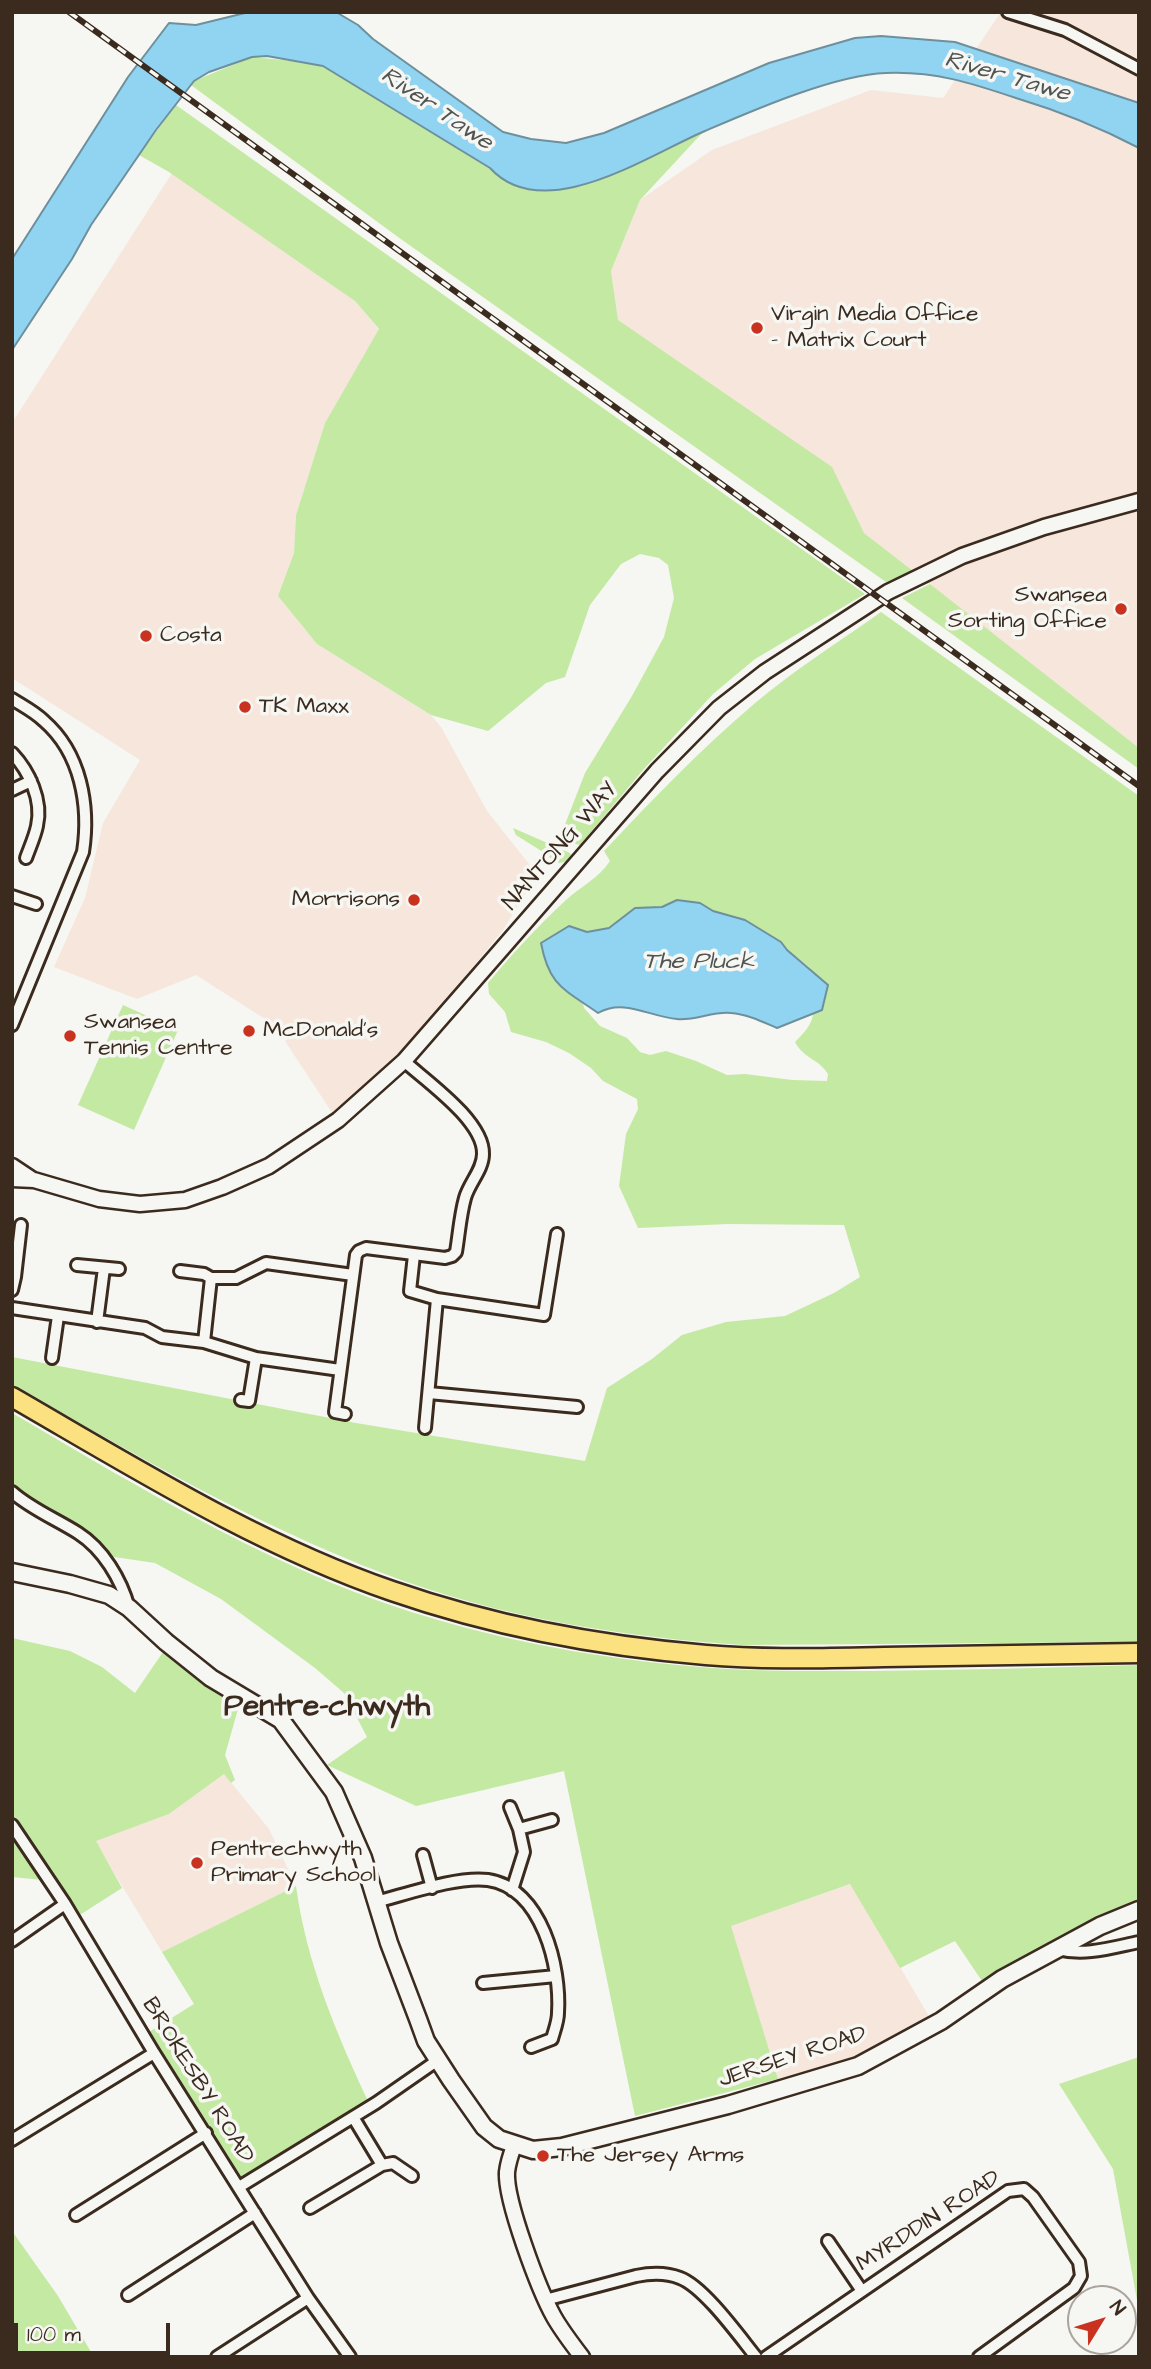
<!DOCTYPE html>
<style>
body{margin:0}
#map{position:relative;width:1151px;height:2369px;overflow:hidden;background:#f6f6f2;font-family:"Architects Daughter",sans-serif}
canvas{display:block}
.frame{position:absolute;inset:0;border:14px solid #3b2a1e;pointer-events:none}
.north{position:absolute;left:1067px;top:2285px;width:70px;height:70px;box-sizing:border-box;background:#f6f6f2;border:2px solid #aba49d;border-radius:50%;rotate:52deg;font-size:19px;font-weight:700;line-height:28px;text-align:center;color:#3b2a1e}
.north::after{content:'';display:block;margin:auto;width:24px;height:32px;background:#c8321e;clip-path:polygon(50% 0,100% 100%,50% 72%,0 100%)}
.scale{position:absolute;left:14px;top:2323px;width:156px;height:32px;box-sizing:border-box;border:4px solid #3b2a1e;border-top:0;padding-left:9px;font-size:21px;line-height:24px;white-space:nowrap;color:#3b2a1e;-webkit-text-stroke:5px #f6f6f2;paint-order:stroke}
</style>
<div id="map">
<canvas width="1151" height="2369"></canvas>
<div class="frame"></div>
<div class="north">N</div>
<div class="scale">100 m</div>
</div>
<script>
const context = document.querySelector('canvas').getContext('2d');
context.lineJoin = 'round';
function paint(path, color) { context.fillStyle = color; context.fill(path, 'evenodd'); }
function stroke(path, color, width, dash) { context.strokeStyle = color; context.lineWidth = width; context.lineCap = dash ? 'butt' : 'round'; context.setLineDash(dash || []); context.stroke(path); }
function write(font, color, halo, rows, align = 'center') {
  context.font = font + ' "Architects Daughter",sans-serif'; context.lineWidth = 7; context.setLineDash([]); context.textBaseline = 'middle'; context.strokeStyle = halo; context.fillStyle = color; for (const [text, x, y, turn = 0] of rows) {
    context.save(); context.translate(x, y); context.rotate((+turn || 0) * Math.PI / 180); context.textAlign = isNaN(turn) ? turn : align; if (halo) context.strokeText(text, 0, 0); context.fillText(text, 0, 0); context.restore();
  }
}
paint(new Path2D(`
 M1001,12H1139V748L864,533L618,320L611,271L640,200L712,150L871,90L943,98Z
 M172,173L288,248L355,301L379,330L325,423L296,515L294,553L278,596L317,644L431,715L441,727L487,811L537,874L503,930L459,984L391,1063L333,1114L285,1041L292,1036L196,975L137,999L54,967L85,898L103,823L140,760L12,678V423Z
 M224,1774L269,1829L296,1886L162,1952L95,1841L169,1814Z
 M851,1884L930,2018L850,2060L778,2079L730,1926Z`), '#f6e6db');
paint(new Path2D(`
 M252,57L313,63L338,73L490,169L555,190L583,186L605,178L704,131L640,200L611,271L618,320L832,467L864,533L913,571L886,582L398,237L191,85L194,81Z
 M176,105L865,594L755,659L713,694L643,770L580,845L559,840L585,773L632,696L664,637L674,598L668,565L659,558L640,554L621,564L590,605L565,677L546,683L488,731L431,715L317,644L278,596L294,553L296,515L325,423L379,329L355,301L169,172L139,155Z
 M930,584L1139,748V769L902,598Z
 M881,612L1139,796V1642L742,1645C623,1637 497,1617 385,1574C254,1524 134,1454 12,1385V1357L356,1423L585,1461L607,1388L652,1359L682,1335L726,1322L785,1316L834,1293L860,1277L844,1225L728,1224L638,1228L619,1186L626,1134L638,1109L637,1099L603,1081L591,1068L569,1053L546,1042L511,1032L505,1012L489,994L488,983C512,954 538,926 566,900C580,887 599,878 610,861L604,851C652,800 701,749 754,704C794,670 839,642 881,612ZM677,900L700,903L713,911L744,920L781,942L787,950L809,967L822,1010L813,1014C812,1025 803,1034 795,1042C805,1060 818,1058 828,1074L827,1081L792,1080L745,1074L727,1075L696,1061L666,1051L650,1055L640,1052L627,1038L600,1026L584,1008L568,926L587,932L609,928L635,908L662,907Z
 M513,828L552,845L546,854L516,835Z
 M556,847L570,853L571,855L565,862L559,863L549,857Z
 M123,1005L178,1030L134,1130L78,1105Z
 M12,1413C147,1492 286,1577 438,1620C527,1646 619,1661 712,1668C765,1672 819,1671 872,1671C961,1670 1050,1668 1139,1665V1900L982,1981L955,1941L900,1968L850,1884L731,1926L778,2079L635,2116L564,1771L416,1806L327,1765L367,1737L344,1693L315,1668L221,1599L155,1563L101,1555L12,1492Z
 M12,1638L70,1651L102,1667L135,1693L165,1649L240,1702L225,1755L235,1780L231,1783L224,1774L169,1814L96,1841L122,1888L75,1918L12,1821Z
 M12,1833L43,1880L12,1877Z
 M296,1886C306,1961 336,2033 368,2101L241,2180L149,2032L194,2004L162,1952Z
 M1139,2057V2311L1113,2169L1059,2084Z
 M12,2231L58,2296L94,2357H12Z`), '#c3e9a3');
const water = new Path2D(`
 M249,12H336L358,25L373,39L503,132L531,139L566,143L604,133L769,63L855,38L881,36L955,42L1139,103V148C1099,127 1059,111 1016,98C971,83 935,71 886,73C834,75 754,110 705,131C648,155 544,227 490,168L323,66L267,56L252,57L209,72L194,81L156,130L91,225L72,259L12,350V259L128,77L169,23L196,25Z
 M677,900L700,903L713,911L745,920L781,942L787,950L828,985L822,1010L777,1028C763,1022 747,1014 731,1013C713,1011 695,1021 677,1019C650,1017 624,998 598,1013C564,989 549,986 541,943L569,926L587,932L609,928L635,908L662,907Z`);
paint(water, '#90d4f1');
stroke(water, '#6e909d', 2);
const minor = new Path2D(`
 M1008,12L1065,30L1139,69
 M12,699C23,706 35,712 44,721C81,753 90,806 83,852L12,1025
 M12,753C29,771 43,800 37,826C35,836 30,847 26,858
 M12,790L31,781
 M12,896L36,904
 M414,1255L410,1291L437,1299L425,1428
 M77,1265L119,1269
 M180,1271L204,1274L211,1278L204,1342
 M12,1276L15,1277L12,1290
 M15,1277L21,1225
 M211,1278H236L266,1263L353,1275
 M437,1299L544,1315L557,1234
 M12,1308L145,1328L162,1337L204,1342L256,1358L340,1370
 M97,1322L104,1268
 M52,1358L58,1316
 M429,1393L577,1407
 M241,1400L249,1401L256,1358
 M345,1414L335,1412L356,1255L359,1251L366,1248L445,1258L452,1256L456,1252C459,1234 460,1216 465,1198C469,1183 483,1170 483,1154C484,1121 426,1081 404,1061
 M12,1492C31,1509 56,1519 78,1533C103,1549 121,1579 129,1608
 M510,1807L519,1829L524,1852L512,1890
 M12,1825L65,1904L154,2053L308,2298L350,2357
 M519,1829L552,1820
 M423,1855L432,1888
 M376,1902C407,1894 457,1876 488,1880C542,1888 561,1967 558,2013C558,2022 554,2031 552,2039L531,2047
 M12,1941L65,1904
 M1056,1949C1086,1956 1110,1948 1139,1942
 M483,1983L556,1976
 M353,2117L382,2165
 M12,2140L154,2053
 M239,2187L376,2103L438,2060
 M310,2208L382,2165L393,2163L412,2176
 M76,2215L206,2133
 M828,2241L862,2291
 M128,2295L255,2213
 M545,2300L636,2276C651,2273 665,2272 680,2278C704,2287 739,2336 756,2357
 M217,2357L308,2298
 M766,2357L1008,2191L1024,2189L1033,2197L1079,2262L1081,2276L1074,2288L979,2357`);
const tertiary = new Path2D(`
 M12,1166L33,1180
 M12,1179L34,1180L99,1199L140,1204L185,1200L222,1187L269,1166L338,1120L404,1061L657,771L719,708L765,672L888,592L962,556L1044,527L1139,501
 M514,2146C511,2154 508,2163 507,2172C505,2200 539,2290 554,2317C562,2331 572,2344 582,2357`);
const secondary = new Path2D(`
 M12,1572L70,1584L109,1595L129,1608L166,1642L211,1678L281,1720L334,1792L363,1858L389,1943L418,2019L426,2041L451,2080L484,2127L499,2139L533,2150L562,2147L728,2105L858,2066L941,2021L1002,1979L1100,1926L1139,1910`);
const primary = new Path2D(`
 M12,1397C135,1468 258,1545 392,1591C493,1626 599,1646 706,1655C764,1660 825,1658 884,1657C969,1656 1054,1655 1139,1653`);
stroke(minor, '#3b2a1e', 16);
stroke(tertiary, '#3b2a1e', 19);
stroke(secondary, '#3b2a1e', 21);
stroke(primary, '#3b2a1e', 23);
stroke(minor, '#f6f6f2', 10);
stroke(tertiary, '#f6f6f2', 14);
stroke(secondary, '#f6f6f2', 16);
stroke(primary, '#fbe180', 18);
const rail = new Path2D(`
 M69,12L1139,786`);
stroke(rail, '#3b2a1e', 6);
stroke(rail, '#f6f6f2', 3.5, [10]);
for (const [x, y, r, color] of [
 [757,328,7,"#c8321e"],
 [1121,609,7,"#c8321e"],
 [146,636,7,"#c8321e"],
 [245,707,7,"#c8321e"],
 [414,900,7,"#c8321e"],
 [249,1031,7,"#c8321e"],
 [70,1036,7,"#c8321e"],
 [197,1863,7,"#c8321e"],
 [543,2156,7,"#c8321e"]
]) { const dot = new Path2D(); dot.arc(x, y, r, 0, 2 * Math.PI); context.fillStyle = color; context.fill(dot); stroke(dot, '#f6f6f2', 2.5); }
write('23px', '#3b2a1e', '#f6f6f2', [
 ["Virgin Media Office",771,315],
 ["- Matrix Court",771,341],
 ["Swansea",1107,596,"right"],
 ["Sorting Office",1107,622,"right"],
 ["Costa",160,636],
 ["TK Maxx",259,707],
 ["Morrisons",400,900,"right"],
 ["Swansea",84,1023],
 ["Tennis Centre",84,1049],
 ["McDonald's",263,1031],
 ["Pentrechwyth",211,1850],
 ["Primary School",211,1876],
 ["The Jersey Arms",557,2156]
], 'left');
write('23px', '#3b2a1e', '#f6f6f2', [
 ["NANTONG WAY",561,847,-49],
 ["JERSEY ROAD",793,2058,-18],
 ["BROKESBY ROAD",197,2081,58],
 ["MYRDDIN ROAD",929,2222,-33]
]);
write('italic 24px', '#505453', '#f6f6f2', [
 ["River Tawe",1007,78,16],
 ["River Tawe",436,110,34],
 ["The Pluck",699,963]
]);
write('bold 30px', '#3b2a1e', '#f6f6f2', [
 ["Pentre-chwyth",327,1709]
]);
</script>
